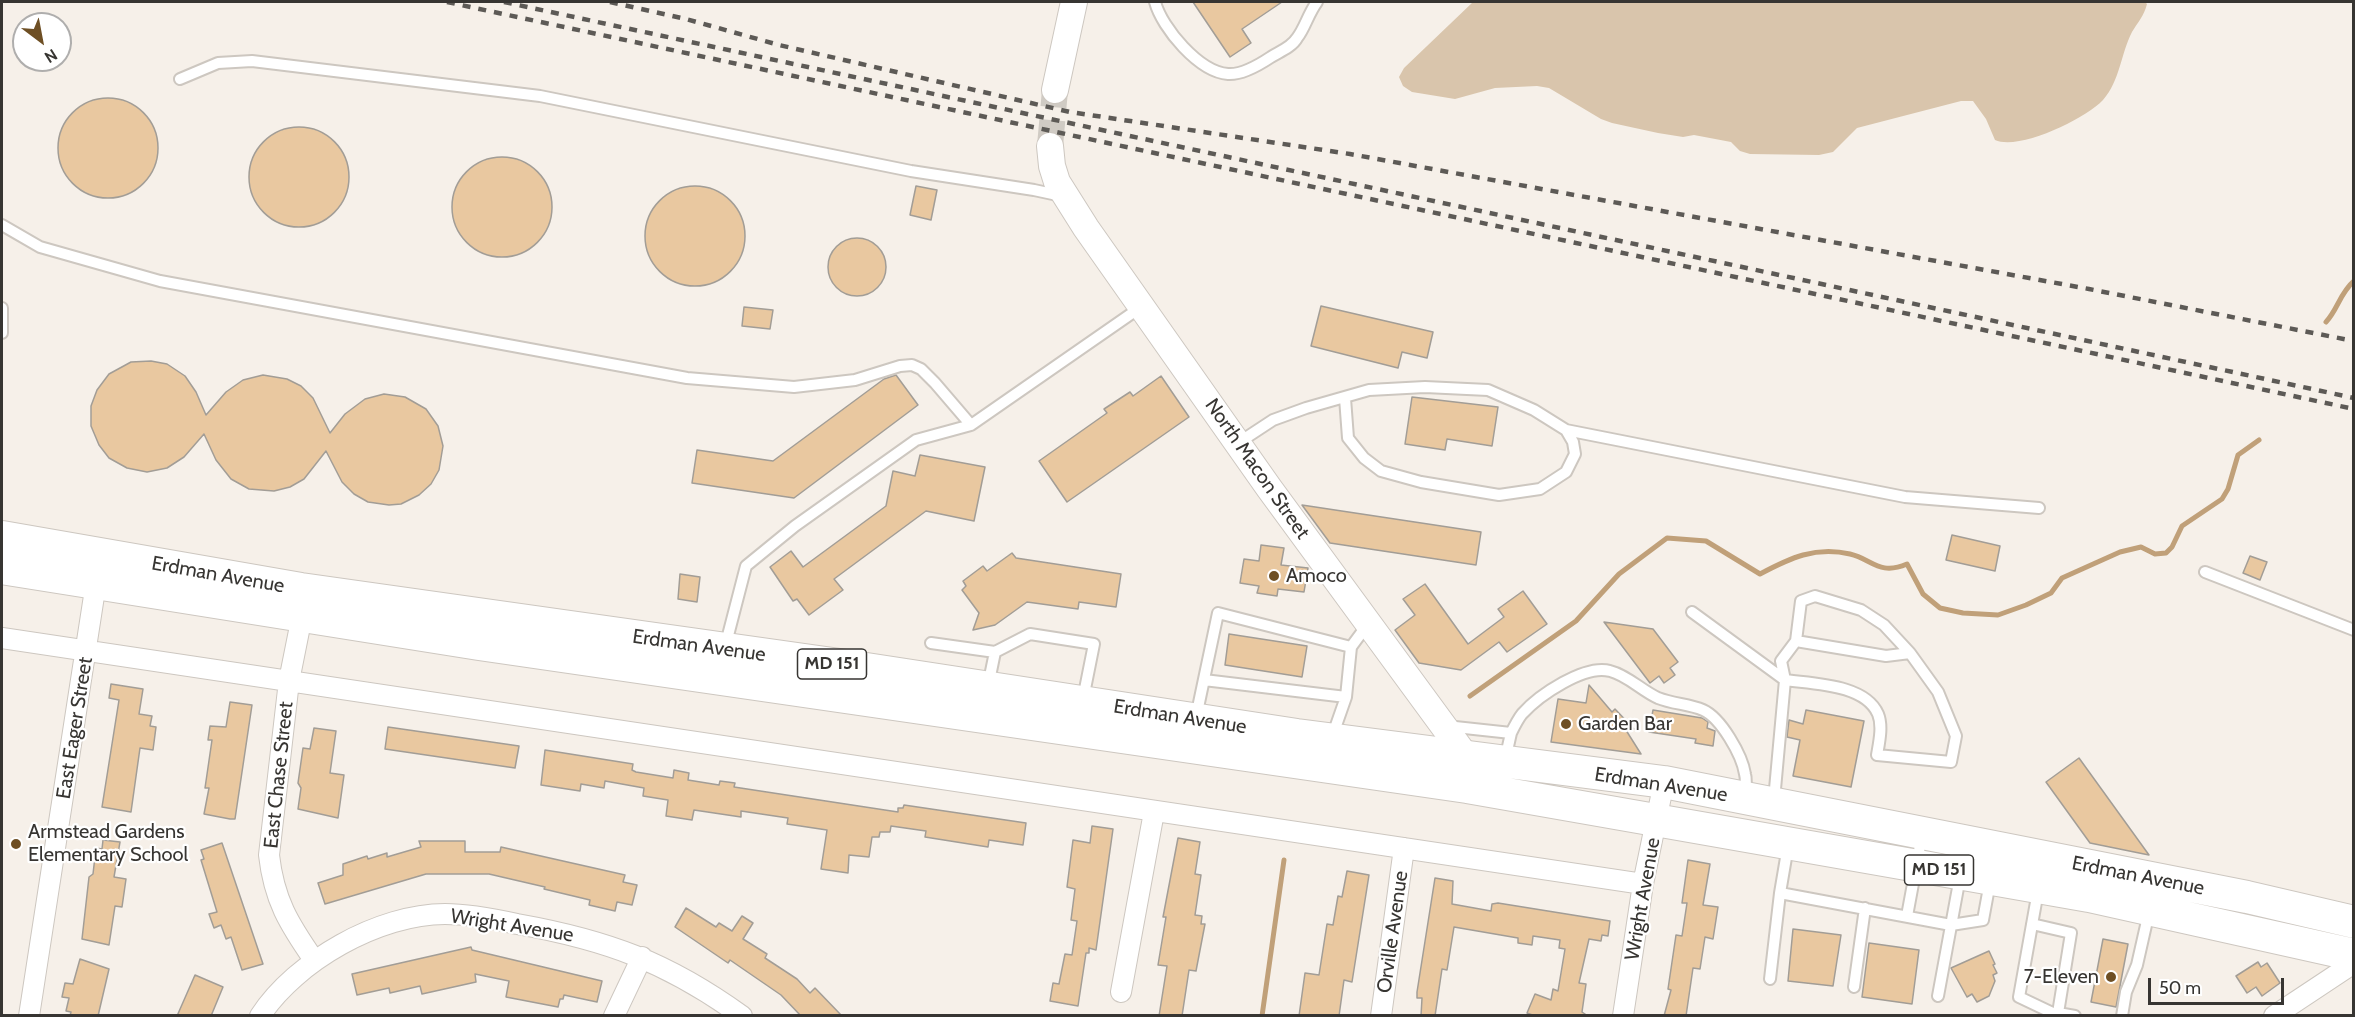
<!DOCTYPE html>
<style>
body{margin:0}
#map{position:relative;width:2355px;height:1017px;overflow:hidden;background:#f6f0e9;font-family:Cabin,sans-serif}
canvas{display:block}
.frame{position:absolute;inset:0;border:3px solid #373532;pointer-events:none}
.north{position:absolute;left:12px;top:12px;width:60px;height:60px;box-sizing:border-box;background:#fff;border:2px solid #afaead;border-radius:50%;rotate:148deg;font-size:16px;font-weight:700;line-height:24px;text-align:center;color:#373532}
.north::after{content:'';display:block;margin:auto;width:21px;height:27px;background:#6e4f24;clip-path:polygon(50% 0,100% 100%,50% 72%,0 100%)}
.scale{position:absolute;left:2148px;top:978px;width:136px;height:27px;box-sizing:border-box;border:3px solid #373532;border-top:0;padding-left:8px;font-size:18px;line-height:21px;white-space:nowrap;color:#373532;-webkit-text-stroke:4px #fff;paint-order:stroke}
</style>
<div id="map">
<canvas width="2355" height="1017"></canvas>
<div class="frame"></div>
<div class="north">N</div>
<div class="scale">50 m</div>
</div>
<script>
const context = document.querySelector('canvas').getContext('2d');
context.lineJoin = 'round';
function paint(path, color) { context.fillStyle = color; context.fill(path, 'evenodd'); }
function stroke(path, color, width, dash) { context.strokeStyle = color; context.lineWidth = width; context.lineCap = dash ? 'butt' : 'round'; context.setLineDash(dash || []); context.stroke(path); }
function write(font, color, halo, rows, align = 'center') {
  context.font = font + ' Cabin,sans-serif'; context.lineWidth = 4.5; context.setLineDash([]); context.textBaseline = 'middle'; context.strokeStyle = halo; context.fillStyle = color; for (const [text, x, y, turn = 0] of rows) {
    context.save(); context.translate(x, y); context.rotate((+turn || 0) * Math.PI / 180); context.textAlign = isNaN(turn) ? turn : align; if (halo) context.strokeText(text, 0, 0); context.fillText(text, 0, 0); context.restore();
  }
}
paint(new Path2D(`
 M1473,2H2145L2147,4C2144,16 2138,22 2132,32C2121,53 2120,81 2103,100C2085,119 2019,151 1995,140L1986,119L1973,101H1961L1857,128L1833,152L1819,155L1750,154L1740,151L1731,142L1694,135L1683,137L1658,133L1612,123L1601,119L1549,88L1537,86L1495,88L1455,99L1412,92L1403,86L1399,77L1404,68Z`), '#d9c5ac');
stroke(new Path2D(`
 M2326,322C2338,309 2340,293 2354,281
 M1470,696L1576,621L1619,574L1667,538L1706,541L1760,574C1790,558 1815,546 1850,554C1872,559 1879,576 1907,564L1923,594L1940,608L1963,613L1998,615L2026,605L2051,593L2062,578L2120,552L2141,547L2155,554L2166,553L2172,547L2182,526L2222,499L2228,489L2238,455L2259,440
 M1262,1016L1284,860`), '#c0a079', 5);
const building = new Path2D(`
 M1193,2H1282L1242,29L1251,43L1230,57Z
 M58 148a50 50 0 1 1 100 0a50 50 0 1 1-100 0Z
 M249 177a50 50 0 1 1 100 0a50 50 0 1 1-100 0Z
 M452 207a50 50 0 1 1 100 0a50 50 0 1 1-100 0Z
 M645 236a50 50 0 1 1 100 0a50 50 0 1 1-100 0Z
 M916,186L937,190L931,220L910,215Z
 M828 267a29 29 0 1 1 58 0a29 29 0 1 1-58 0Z
 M1321,306L1433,332L1427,358L1402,352L1398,368L1311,346Z
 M744,307L773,310L770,329L742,326Z
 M151,361L167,364L185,376L196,392L206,415L226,392L243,380L263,375L287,379L301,386L313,398L330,433L345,414L365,399L384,394L405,397L426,409L438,426L443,446L439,470L431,484L419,495L401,504L389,505L368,502L354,494L342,482L326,451L304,479L290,487L274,491L249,489L231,479L216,460L204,434L184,457L167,468L147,472L127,468L109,458L99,445L91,426V406L97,390L109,374L131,362Z
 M896,375L918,405L794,498L692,483L697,450L773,461L884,379Z
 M1161,376L1189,417L1067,502L1039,461L1107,413L1104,409L1130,392L1133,396Z
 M1412,397L1498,407L1492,446L1447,439L1445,450L1405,444Z
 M920,455L985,467L974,521L926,511L834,579L843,590L809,615L797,599L793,601L770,567L791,551L803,567L886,506L893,471L915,476Z
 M1302,505L1481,532L1476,565L1330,543Z
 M1952,535L2000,546L1995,571L1946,560Z
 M1261,545L1284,548L1281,565L1308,568L1304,592L1278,589L1277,596L1257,593L1259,586L1240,583L1244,559L1259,561Z
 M1012,553L1016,558L1121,574L1116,607L1079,602L1078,609L1027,602L995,625L973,630L979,613L962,590L966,586L963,581L983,566L987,571Z
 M2250,556L2267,562L2260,580L2243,573Z
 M680,574L700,577L697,602L678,599Z
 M1425,584L1468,644L1504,617L1498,609L1523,591L1547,624L1507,652L1499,642L1461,670L1419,663L1395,630L1415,615L1403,599Z
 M1604,622L1653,629L1678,662L1670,668L1675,675L1664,683L1659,676L1650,683Z
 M1229,634L1307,646L1302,677L1225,665Z
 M111,684L143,689L139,714L152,716L150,726L156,727L153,750L140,748L131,812L102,807L119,700L109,698Z
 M1589,685L1612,712L1615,709L1634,729L1624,727L1641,754L1551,742L1558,699L1586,703Z
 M230,702L252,705L235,819H230L204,814L209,788H205L212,740H208L210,726L226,727Z
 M1653,710L1702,718L1708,722L1707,728L1715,731L1713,746L1695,743L1696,739L1649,732Z
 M1806,710L1864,721L1851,787L1793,776L1800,740L1787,737L1789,720L1803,724Z
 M388,727L519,746L515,768L385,749Z
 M314,728L336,731L330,773L344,775L338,818L298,809L301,788L298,783L303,748L310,749Z
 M545,750L633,764L632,770L636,772L673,778L674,770L689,773L688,780L719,785L720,781L735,783L734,787L898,812V808H903L904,805L1026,823L1023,845L989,840L988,847L925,837L926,831L891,826L890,832H880L879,837H872L869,857L849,855L848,873L821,869L827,830L787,824L788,818L741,811V817L694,810L692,820L666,816L668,800L643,796L644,788L605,781L604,788L581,784L580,791L541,785Z
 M2079,758L2149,855L2090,843L2046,782Z
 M1092,826L1113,829L1096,950L1089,948V953H1086L1078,1006L1050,1001L1053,983L1059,984L1065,954L1072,955L1077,921L1071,920L1075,889L1067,887L1073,840L1090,843Z
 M1178,838L1200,842L1195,874L1201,875L1195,915L1202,916L1201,924H1205L1196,971L1189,970L1182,1016H1159L1167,966L1158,965L1166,917H1163Z
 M103,840L120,842L114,877L126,879L122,907L115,906L109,945L82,939L89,877L93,874L96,848L102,849Z
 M419,841H465V852H500L501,847L625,875L623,882L637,885L632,905L617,902L615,911L589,905L590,900L544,889L545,887L489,874H426L325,904L318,883L343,875V864L367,856L368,859L387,853V857L421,847Z
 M222,843L263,964L242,970L231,937L226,939L221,925L214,928L209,914L217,912L201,860L204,859L201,850Z
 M1688,860L1710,864L1703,905L1718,907L1713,939L1705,937L1700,969L1693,968L1686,1016H1664L1671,990L1668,989L1676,935L1682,936L1687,903H1682Z
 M1347,871L1369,875L1352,982L1344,980L1339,1016H1299L1305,973L1319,975L1327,924L1333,925L1338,896L1342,897Z
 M1435,878L1453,881L1452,904L1491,911L1492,904L1498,903L1610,921L1608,936L1602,935L1601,941L1589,939L1579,983L1586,984L1582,1012L1588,1016H1535L1527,1013L1535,994L1551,1000L1553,989L1558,991L1565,949L1559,948L1560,940L1533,936L1532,945L1518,943V938L1454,927L1447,970L1442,969L1435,1016H1421L1422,998H1417V992Z
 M686,908L716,927L719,923L732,931L742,916L753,923L743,939L767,954L765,958L797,979L810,993L815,988L842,1016H801L781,995L730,960L728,963L675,927Z
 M1793,929L1841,935L1833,986L1788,981Z
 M2103,939L2128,944L2116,1007L2091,1002Z
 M1869,943L1919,950L1912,1004L1862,997Z
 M471,947L472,950L602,981L597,1002L564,995L563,999H560L558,1007L506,997L509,981L475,974L476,982L422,994L420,986L390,993L389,988L357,995L352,974Z
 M1989,951L1995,964L1993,965L1997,973L1993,975L1995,981L1989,996L1977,1002L1972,994L1967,997L1951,968Z
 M80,959L109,969L98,1016H70L71,1012L66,1011L69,998L62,997L65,983L73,984Z
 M2258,962L2261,967L2267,963L2280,983L2262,996L2256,987L2247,993L2236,976Z
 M195,975L223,987L211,1016H177Z`);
paint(building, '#e9c8a0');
stroke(building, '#a29d96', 1.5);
stroke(new Path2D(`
 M1050,146L1055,90`), '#d0cbc4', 26, [26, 13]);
const service = new Path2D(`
 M1155,2C1162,28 1199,72 1228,74C1242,75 1259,65 1271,57C1279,52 1292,47 1297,38C1305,28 1308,14 1317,2
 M180,79L218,63L252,61L540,96L911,171L1034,190L1062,196
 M2,225L40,247L160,281L687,378L794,387L855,380L900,366L912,365L921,369L935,383L971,425
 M2,308V333
 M1566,430L1905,497L2039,508
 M1238,443L1273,420L1306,408L1369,390L1425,387L1488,390L1534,410L1566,430L1573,442L1575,454L1566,472L1540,489L1499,495L1421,482L1381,471L1364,458L1348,438L1345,398
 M2205,572L2354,630
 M1692,612L1785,680
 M1796,641L1801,601L1815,596L1861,610L1884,625L1910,653
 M931,643L995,652
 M725,647L746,566L795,526L916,440L971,425L1141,307
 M1204,680L1346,697L1332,737
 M988,686L995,652L1030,634L1094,644L1083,699
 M1346,697L1351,647
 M1196,717L1218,613L1351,647L1368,624
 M1446,726L1511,733L1505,760
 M1511,733C1514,727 1518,719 1522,714C1539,695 1585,664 1610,671C1627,675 1642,691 1658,698C1673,704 1689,704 1703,710C1721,718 1742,755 1745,774C1747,781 1745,789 1745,797
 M1774,800L1785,680C1813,684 1865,684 1878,714C1883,726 1879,743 1877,755L1951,762L1956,736L1938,692L1910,653L1886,656L1796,641L1781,661L1785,680
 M2038,891L2019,997L2059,1016
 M1780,893L1788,846
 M1907,916L1922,835
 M2032,924L2071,933L2058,1013L2075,1016
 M1770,979L1780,893L1951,925L1983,920L1990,882
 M1854,987L1865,908
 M1938,996L1960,877
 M2122,1016L2126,992L2137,965L2149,912`);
const minor = new Path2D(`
 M302,616L289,681L269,855C274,900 289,924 314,960
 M2,638L1643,884
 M1121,992L1154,812
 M29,1016L96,583
 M260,1016C296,961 379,914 445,914C469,914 494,919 517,924C607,940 667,962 742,1016
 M614,1016L642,957
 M1381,1016L1404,848
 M1623,1016L1643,884L1664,782
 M2274,1016L2354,963`);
const tertiary = new Path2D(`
 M1055,90L1074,2
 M1050,146L1052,166L1057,182L1086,228L1269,488L1467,758V770`);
const primary = new Path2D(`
 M2,537L301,589L847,666L1297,735L1664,782L2247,897L2354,922
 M2,568L479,644L1467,787L2089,896L2354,955`);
stroke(service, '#cdc7c0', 14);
stroke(minor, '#cdc7c0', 22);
stroke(tertiary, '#cdc7c0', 28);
stroke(primary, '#cdc7c0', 34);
stroke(service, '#fff', 10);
stroke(minor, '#fff', 20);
stroke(tertiary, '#fff', 26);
stroke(primary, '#fff', 32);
stroke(new Path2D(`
 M447,2L2354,409
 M504,2L2354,398
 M610,2L686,19L779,45L1070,112L1350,154L2089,289L2354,341`), '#5d5a56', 4.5, [8, 8]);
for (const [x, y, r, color] of [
 [1274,576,6,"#6e4f24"],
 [1566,724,6,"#6e4f24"],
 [16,844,6,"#6e4f24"],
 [2111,977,6,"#6e4f24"]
]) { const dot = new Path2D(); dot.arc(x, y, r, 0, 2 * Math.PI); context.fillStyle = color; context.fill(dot); stroke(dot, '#fff', 2); }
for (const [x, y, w] of [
 [832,664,69],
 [1939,870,69]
]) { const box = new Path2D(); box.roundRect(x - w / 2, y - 15, w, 30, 4.5); context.fillStyle = '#fff'; context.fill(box); stroke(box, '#373532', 1.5); }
write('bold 18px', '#373532', null, [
 ["MD 151",832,664],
 ["MD 151",1939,870]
]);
write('20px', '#373532', '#fff', [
 ["North Macon Street",1257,469,55],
 ["Erdman Avenue",218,575,10],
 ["Erdman Avenue",699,646,8],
 ["Erdman Avenue",1180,717,9],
 ["East Eager Street",75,728,-81],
 ["East Chase Street",279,775,-84],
 ["Erdman Avenue",1661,785,9],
 ["Erdman Avenue",2138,876,11],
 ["Wright Avenue",1643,899,-80],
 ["Wright Avenue",512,926,9],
 ["Orville Avenue",1393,932,-82]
]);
write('20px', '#373532', '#fff', [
 ["Amoco",1286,576],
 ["Garden Bar",1578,724],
 ["Armstead Gardens",28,832],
 ["Elementary School",28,855],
 ["7-Eleven",2099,977,"right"]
], 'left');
</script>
